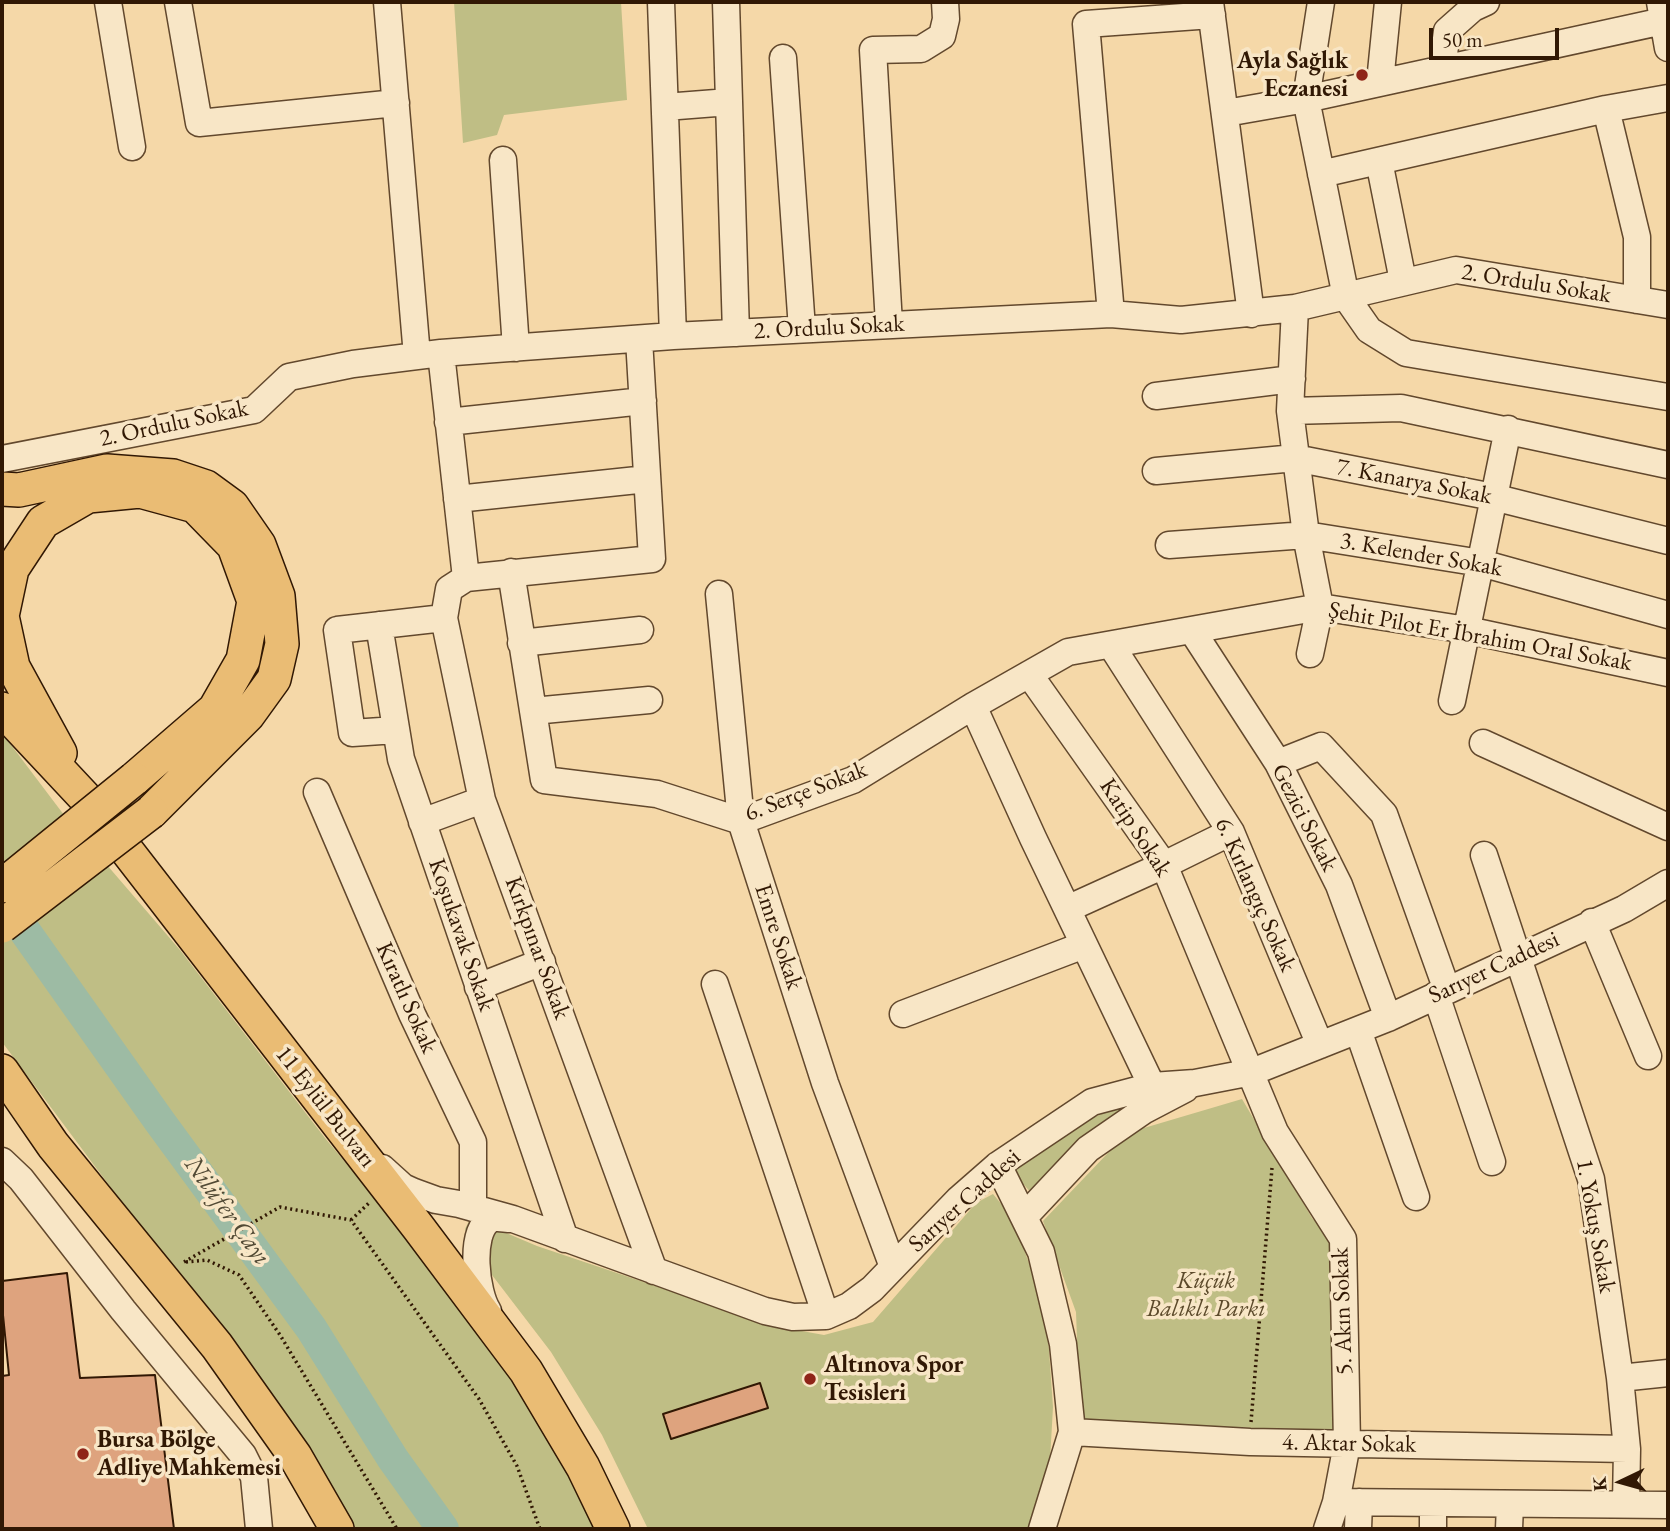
<!DOCTYPE html>
<meta charset="utf-8">
<style>
body{margin:0}
#map{position:relative;width:1670px;height:1531px;overflow:hidden;background:#f5d8a8;font-family:"EB Garamond",serif}
canvas{display:block}
.frame{position:absolute;inset:0;border:4px solid #311804;pointer-events:none}
.north{position:absolute;left:1586px;top:1447px;width:70px;height:70px;-webkit-text-stroke:5px #f8e6c6;paint-order:stroke;rotate:265deg;font-size:19px;font-weight:700;line-height:28px;text-align:center;color:#311804}
.north::after{content:'';display:block;margin:auto;width:24px;height:32px;background:#311804;clip-path:polygon(50% 0,100% 100%,50% 72%,0 100%)}
.scale{position:absolute;left:1429px;top:28px;width:130px;height:32px;box-sizing:border-box;border:4px solid #311804;border-top:0;padding-left:9px;font-size:21px;line-height:24px;white-space:nowrap;color:#311804;-webkit-text-stroke:5px #f8e6c6;paint-order:stroke}
</style>
<div id="map">
<canvas width="1670" height="1531"></canvas>
<div class="frame"></div>
<div class="north">K</div>
<div class="scale">50 m</div>
</div>
<script>
const context = document.querySelector('canvas').getContext('2d');
context.lineJoin = 'round';
function paint(path, color) { context.fillStyle = color; context.fill(path, 'evenodd'); }
function stroke(path, color, width, dash) { context.strokeStyle = color; context.lineWidth = width; context.lineCap = dash ? 'butt' : 'round'; context.setLineDash(dash || []); context.stroke(path); }
function write(font, color, halo, rows, align = 'center') {
  context.font = font + ' "EB Garamond",serif'; context.lineWidth = 7; context.setLineDash([]); context.textBaseline = 'middle'; context.strokeStyle = halo; context.fillStyle = color; for (const [text, x, y, turn = 0] of rows) {
    context.save(); context.translate(x, y); context.rotate((+turn || 0) * Math.PI / 180); context.textAlign = isNaN(turn) ? turn : align; if (halo) context.strokeText(text, 0, 0); context.fillText(text, 0, 0); context.restore();
  }
}
paint(new Path2D(`
 M454,2H621L627,100L504,115L497,135L463,143Z
 M2,733L64,815L180,950L325,1138L431,1265L510,1365L600,1529H354L330,1483L301,1442L2,1042Z
 M1142,1097L1033,1195L1011,1170L1085,1121Z
 M1242,1099L1312,1218L1337,1244L1344,1431L1080,1422L1076,1312L1043,1221L1127,1133Z
 M993,1194L1012,1217L1033,1274L1048,1336L1053,1407L1050,1460L1028,1529H648L602,1435L551,1352L469,1245L465,1229L469,1221H478L537,1246L774,1326L824,1335L873,1322L976,1203Z`), '#bfbe85');
stroke(new Path2D(`
 M2,899L160,1122L311,1328L393,1459L443,1529`), '#9dbba4', 32);
const building = new Path2D(`
 M67,1273L80,1378L155,1375L174,1529H2V1376L9,1375L2,1305V1281Z
 M760,1383L768,1408L671,1439L663,1414Z`);
paint(building, '#dea37e');
stroke(building, '#311804', 2);
const minor = new Path2D(`
 M108,2L132,147
 M178,2L199,123L396,103
 M387,2L417,356
 M661,2L673,336
 M726,2L736,333
 M1210,2L1251,314
 M1321,2L1306,99L1346,297L1369,330L1406,353L1668,397
 M1660,2L1668,48
 M783,58L802,329
 M1442,69L1447,31L1473,8L1486,2
 M1380,82L1388,2
 M665,107L729,102
 M1606,109L1637,237V300
 M1226,113L1306,99L1668,20
 M503,160L516,348
 M1379,161L1403,281
 M1321,174L1606,109L1668,98
 M1295,308L1290,411L1306,535L1320,607L1310,654
 M1111,314L1086,24L1212,15
 M889,324L873,50L921,49L942,36L946,19L945,2
 M441,353L466,578L449,589L444,618L482,800L654,1271
 M1156,396L1292,379
 M1290,411L1401,408L1668,465
 M448,422L643,401
 M2,459L254,410L289,377L353,364L441,353L673,336L1111,314L1181,320L1295,308L1456,270L1668,305
 M1156,471L1295,458L1493,497L1668,541
 M457,499L647,479
 M1169,545L1306,535L1481,563L1668,615
 M511,572L544,780L657,794L741,821L853,780L973,706L1068,652L1320,607L1467,630L1668,673
 M466,578L652,559L639,339
 M719,594L741,821L825,1083L893,1267
 M379,625L401,759L565,1239
 M1193,632L1278,763L1339,885L1388,1018
 M521,643L640,630
 M1111,645L1231,832L1320,1045
 M1029,674L1164,865L1275,1132L1343,1239L1347,1444L1336,1502L1327,1529
 M1452,701L1508,429
 M973,706L1033,838L1152,1086
 M533,711L649,700
 M396,730L352,733L337,630L444,618
 M1483,743L1668,827
 M1278,763L1321,746L1384,814L1447,990
 M317,792L412,1014L473,1142V1208
 M422,822L482,800
 M1484,855L1591,1179L1620,1378L1627,1449L1626,1504
 M1067,909L1164,865L1231,832
 M1592,922L1648,1056
 M715,984L826,1316
 M478,987L542,962
 M1436,995L1492,1162
 M903,1014L1084,945
 M1358,1030L1416,1197
 M2,1161L21,1179L123,1310L243,1455L254,1477L259,1529
 M998,1165L1041,1252L1063,1344L1072,1432L1042,1529
 M382,1168L403,1187L414,1192L436,1200L459,1204L513,1219L765,1311L793,1317L826,1316L849,1306L872,1289L958,1200L998,1165L1092,1102L1152,1086L1195,1083L1252,1072L1388,1018L1624,909L1668,883
 M1024,1217L1088,1149L1143,1111L1185,1089
 M488,1311C476,1293 469,1234 489,1220C495,1216 504,1219 511,1219
 M1620,1378L1668,1373
 M1072,1432L1250,1442L1627,1449
 M1336,1502L1668,1505
 M1358,1529L1359,1502
 M1433,1529V1503
 M1509,1529L1510,1504`);
const major = new Path2D(`
 M2,489L19,490L107,471L173,476L206,487L232,506L259,545L278,596L282,644L274,679L248,715L151,812
 M2,709L90,803L418,1227L526,1371L583,1467L613,1529
 M60,753L13,667L2,616L12,569L43,522L88,496L140,491L195,506L234,546L254,601L243,660L215,709L134,779
 M2,1071L53,1145L217,1346L295,1456L337,1529`);
stroke(minor, '#62482d', 29);
stroke(major, '#311804', 36);
stroke(new Path2D(`
 M351,1220L370,1202
 M184,1262L280,1207L351,1220L479,1399L517,1466L540,1529
 M186,1262L207,1260L239,1275L280,1335L397,1529
 M1251,1422L1272,1168`), '#311804', 3.5, [2, 3.5]);
stroke(minor, '#f8e6c6', 26);
stroke(major, '#eabc74', 33);
const majorBridge = new Path2D(`
 M2,886L134,779
 M2,926L151,812`);
stroke(majorBridge, '#311804', 36, []);
stroke(majorBridge, '#eabc74', 33);
for (const [x, y, r, color] of [
 [1362,75,7,"#8f2418"],
 [810,1379,7,"#8f2418"],
 [83,1454,7,"#8f2418"]
]) { const dot = new Path2D(); dot.arc(x, y, r, 0, 2 * Math.PI); context.fillStyle = color; context.fill(dot); stroke(dot, '#f8e6c6', 2.5); }
write('bold 24px', '#311804', '#f8e6c6', [
 ["Ayla Sağlık",1348,61,"right"],
 ["Eczanesi",1348,89,"right"],
 ["Altınova Spor",824,1365],
 ["Tesisleri",824,1393],
 ["Bursa Bölge",97,1440],
 ["Adliye Mahkemesi",97,1468]
], 'left');
write('24px', '#311804', '#f8e6c6', [
 ["2. Ordulu Sokak",1536,284,9],
 ["2. Ordulu Sokak",829,328,-3],
 ["2. Ordulu Sokak",174,424,-12],
 ["7. Kanarya Sokak",1414,482,11],
 ["3. Kelender Sokak",1421,555,10],
 ["Şehit Pilot Er İbrahim Oral Sokak",1480,637,10],
 ["6. Serçe Sokak",806,792,-21],
 ["Gezici Sokak",1304,818,63],
 ["Katip Sokak",1135,828,57],
 ["6. Kırlangıç Sokak",1255,895,66],
 ["Koşukavak Sokak",461,935,71],
 ["Emre Sokak",778,937,72],
 ["Kırkpınar Sokak",537,948,70],
 ["Sarıyer Caddesi",1494,968,-25],
 ["Kıratlı Sokak",406,998,66],
 ["11 Eylül Bulvarı",325,1107,52],
 ["Sarıyer Caddesi",965,1201,-42],
 ["1. Yokuş Sokak",1595,1226,80],
 ["5. Akın Sokak",1343,1311,-92],
 ["4. Aktar Sokak",1349,1444,1]
]);
write('italic 24px', '#5c4a2b', '#f8e6c6', [
 ["Küçük",1206,1281],
 ["Balıklı Parkı",1206,1309]
]);
write('italic 26px', '#514934', '#f8e6c6', [
 ["Nilüfer Çayı",227,1211,54]
]);
</script>
